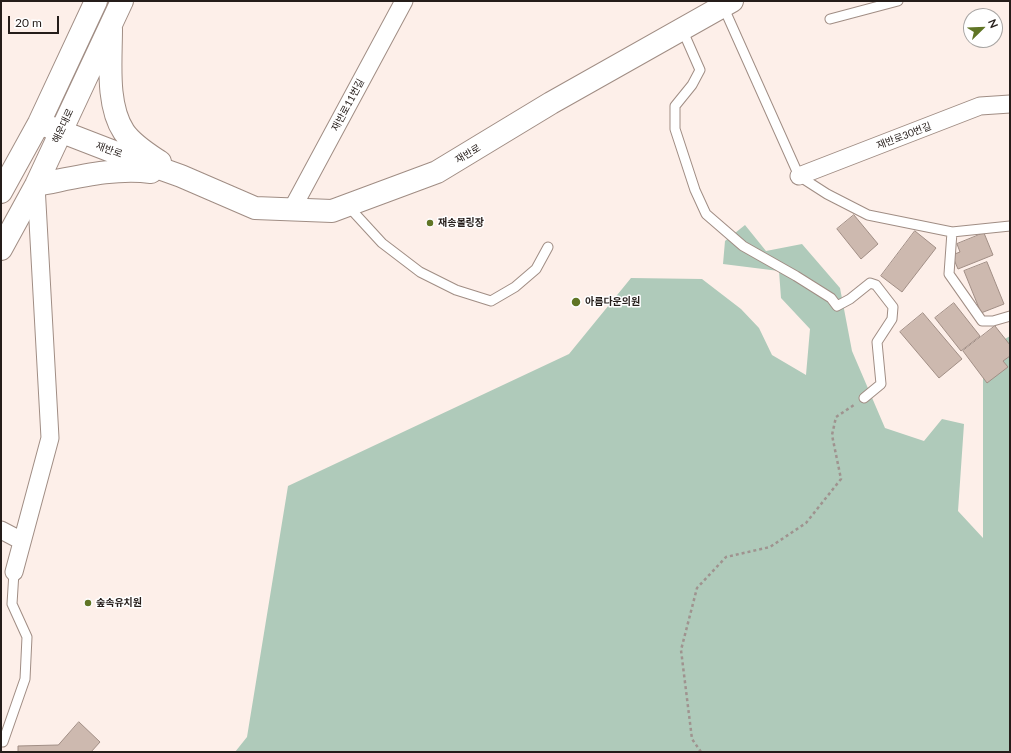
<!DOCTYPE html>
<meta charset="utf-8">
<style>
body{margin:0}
#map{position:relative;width:1011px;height:753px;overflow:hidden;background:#fdefe9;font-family:Lato,sans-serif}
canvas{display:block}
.frame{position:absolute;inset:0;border:2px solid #251d1a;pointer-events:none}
.north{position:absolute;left:963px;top:8px;width:40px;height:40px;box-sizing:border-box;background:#fff;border:1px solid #a8a5a3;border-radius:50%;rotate:67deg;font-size:11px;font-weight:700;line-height:16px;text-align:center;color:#251d1a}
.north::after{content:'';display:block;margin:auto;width:14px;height:18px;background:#607525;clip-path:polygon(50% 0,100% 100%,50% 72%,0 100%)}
.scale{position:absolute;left:8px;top:16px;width:51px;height:18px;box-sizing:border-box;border:2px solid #251d1a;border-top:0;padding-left:5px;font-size:12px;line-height:14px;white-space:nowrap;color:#251d1a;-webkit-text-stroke:3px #fff;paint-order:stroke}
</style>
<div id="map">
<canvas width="1011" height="753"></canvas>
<div class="frame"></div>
<div class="north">N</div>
<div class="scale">20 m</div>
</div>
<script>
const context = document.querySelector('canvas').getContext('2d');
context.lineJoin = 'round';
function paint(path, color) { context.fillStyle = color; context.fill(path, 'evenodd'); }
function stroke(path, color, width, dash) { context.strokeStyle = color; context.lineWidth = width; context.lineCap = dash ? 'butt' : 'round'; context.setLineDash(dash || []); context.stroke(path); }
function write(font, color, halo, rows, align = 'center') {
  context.font = font + ' Lato,"Noto Sans KR",sans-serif'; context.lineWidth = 3; context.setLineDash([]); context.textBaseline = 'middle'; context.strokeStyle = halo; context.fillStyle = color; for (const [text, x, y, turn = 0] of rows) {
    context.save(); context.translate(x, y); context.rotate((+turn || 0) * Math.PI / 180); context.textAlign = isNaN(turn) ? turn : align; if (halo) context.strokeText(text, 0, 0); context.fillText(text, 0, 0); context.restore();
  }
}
paint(new Path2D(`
 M745,225L766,251L802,244L840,288L852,351L885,428L924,441L942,419L964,424L958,511L983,538V352L1010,336V752H235L247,737L288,486L569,354L631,278L702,279L741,309L759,328L772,355L806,375L810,329L781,298L779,271L723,264L725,241Z`), '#afcaba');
const building = new Path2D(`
 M854,215L878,244L861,259L837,229Z
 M915,231L936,248L902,292L881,276Z
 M984,233L993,255L958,269L952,255L960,252L957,244Z
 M987,262L1004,304L981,313L964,271Z
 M954,303L980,336L961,351L935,318Z
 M923,313L962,359L939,378L900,332Z
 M995,326L1010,345V356L1003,361L1008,367L987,383L963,351Z
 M79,722L100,742L91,752H18V746L58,745Z`);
paint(building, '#cdb9af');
stroke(building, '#a18e85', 1);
const lane = new Path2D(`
 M723,6L799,176L827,194L868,215L952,232L1010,226
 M830,19L898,1
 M682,29L700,70L692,85L675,106V129L695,190L706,214L743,246L796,276L831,298L837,306L850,299L870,283L876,285L893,307L892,319L877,342L881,384L864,398
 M348,206L382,243L420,272L456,290L491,301L515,287L536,269L548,247
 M952,232L949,274L982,321H993L1010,316
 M3,742L25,679L27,637L12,604L14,572`);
const street = new Path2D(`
 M799,176L980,106L1010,104
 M292,209L404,1
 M1,530L22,541
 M14,572L50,438L36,185`);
const secondary = new Path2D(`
 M111,29C111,61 106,105 124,132C133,145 148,154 160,162
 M39,123L114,152L181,176L255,208L332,211L437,172L551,103L732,1
 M36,185C74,178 113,167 151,172
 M1,192L39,123L96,1
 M1,249L36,185L122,1`);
stroke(lane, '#a08d84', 11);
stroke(street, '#a08d84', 19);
stroke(secondary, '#a08d84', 24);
stroke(new Path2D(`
 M701,752L692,739L681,650L697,588L726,557L770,547L806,523L841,479L832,435L836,417L854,405`), '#9f938f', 2.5, [3, 3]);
stroke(lane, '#fff', 9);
stroke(street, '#fff', 17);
stroke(secondary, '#fff', 22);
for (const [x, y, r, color] of [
 [430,223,4,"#607525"],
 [576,302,5,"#607525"],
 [88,603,4,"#607525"]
]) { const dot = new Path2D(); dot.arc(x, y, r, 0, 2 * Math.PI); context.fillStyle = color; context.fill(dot); stroke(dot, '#fff', 1.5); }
write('10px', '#251d1a', '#fff', [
 ["재반로11번길",348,105,-62],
 ["해운대로",63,126,-65],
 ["재반로30번길",904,136,-21],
 ["재반로",109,150,20],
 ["재반로",468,154,-31]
]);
write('bold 10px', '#251d1a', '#fff', [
 ["재송볼링장",438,223],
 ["아름다운의원",585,302],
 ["숲속유치원",96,603]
], 'left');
</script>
